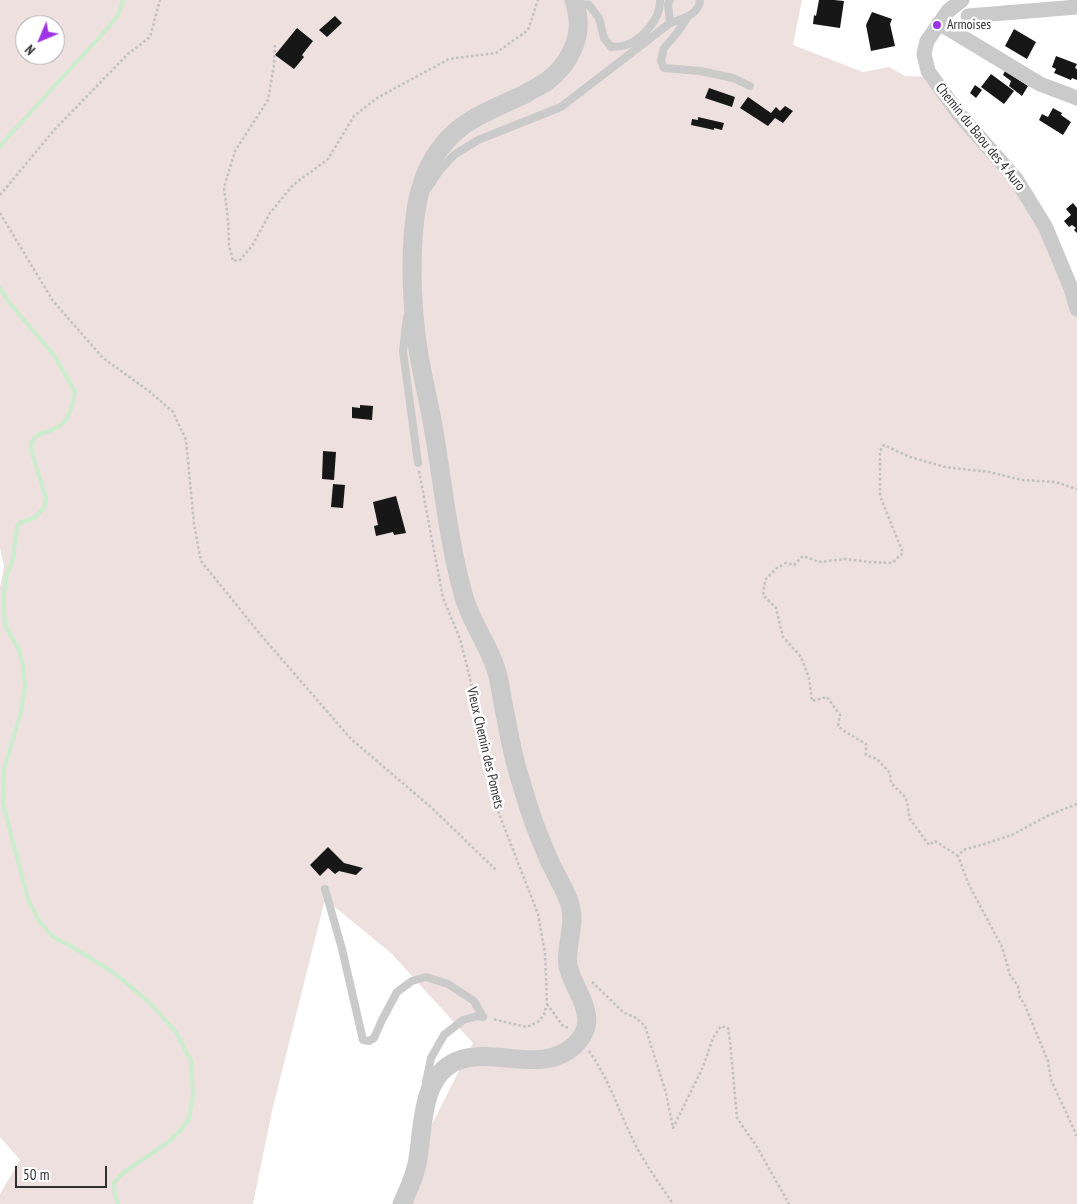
<!DOCTYPE html>
<style>
body{margin:0}
#map{position:relative;width:1077px;height:1204px;overflow:hidden;background:#fff;font-family:"PT Sans Narrow",sans-serif}
canvas{display:block}
.north{position:absolute;left:15px;top:15px;width:50px;height:50px;box-sizing:border-box;background:#fff;border:1px solid #acacac;border-radius:50%;rotate:225deg;font-size:14px;font-weight:700;line-height:20px;text-align:center;color:#303030}
.north::after{content:'';display:block;margin:auto;width:18px;height:22px;background:#9d34e5;clip-path:polygon(50% 0,100% 100%,50% 72%,0 100%)}
.scale{position:absolute;left:15px;top:1166px;width:92px;height:22px;box-sizing:border-box;border:2px solid #303030;border-top:0;padding-left:6px;font-size:15px;line-height:18px;white-space:nowrap;color:#303030;-webkit-text-stroke:4px #fff;paint-order:stroke}
</style>
<div id="map">
<canvas width="1077" height="1204"></canvas>
<div class="north">N</div>
<div class="scale">50 m</div>
</div>
<script>
const context = document.querySelector('canvas').getContext('2d');
context.lineJoin = 'round';
function paint(path, color) { context.fillStyle = color; context.fill(path, 'evenodd'); }
function stroke(path, color, width, dash) { context.strokeStyle = color; context.lineWidth = width; context.lineCap = dash ? 'butt' : 'round'; context.setLineDash(dash || []); context.stroke(path); }
function write(font, color, halo, rows, align = 'center') {
  context.font = font + ' "PT Sans Narrow",sans-serif'; context.lineWidth = 5; context.setLineDash([]); context.textBaseline = 'middle'; context.strokeStyle = halo; context.fillStyle = color; for (const [text, x, y, turn = 0] of rows) {
    context.save(); context.translate(x, y); context.rotate((+turn || 0) * Math.PI / 180); context.textAlign = isNaN(turn) ? turn : align; if (halo) context.strokeText(text, 0, 0); context.fillText(text, 0, 0); context.restore();
  }
}
paint(new Path2D(`
 M0,0H802L793,45L863,72L889,67L905,76L933,77L1003,160L1077,291V1204H396L397,1194L473,1043L391,953L325,899L272,1111L253,1204H0V1194L20,1160L0,1137V587L4,566L0,548ZM25,25H55V55H25Z`), '#ede0de');
stroke(new Path2D(`
 M0,147L5,140L106,30L118,15L123,0
 M0,288L11,305L54,355L75,392C73,402 71,414 64,422C52,437 27,427 32,453L46,498L44,508L34,518L20,523L17,526L13,559L6,577L4,594V611L5,625L19,650L23,666L25,687L21,712L4,769L3,804L28,899L39,921L53,937L76,949L114,973L149,1002L176,1032L191,1061L193,1095L189,1119L179,1132L167,1143L123,1173L114,1183L115,1197L118,1204`), '#cbeccd', 4);
paint(new Path2D(`
 M819,0H834L844,1L840,28L813,24L814,15L816,16Z
 M872,12L892,19L890,24L895,46L871,51L866,25Z
 M335,16L342,23L327,37L319,30Z
 M297,28L313,41L302,55L304,57L294,69L275,55Z
 M1014,29L1036,42L1027,59L1005,46Z
 M1056,56L1077,64L1075,68L1077,69V80L1072,78L1071,80L1054,73L1056,69L1052,67Z
 M1005,71L1028,86L1022,96L1009,86L1011,81L1003,75Z
 M991,74L1014,91L1004,104L981,87Z
 M975,85L982,90L976,98L970,93Z
 M709,88L735,97L732,107L705,98Z
 M748,97L771,113L776,107L780,111L785,106L793,111L783,123L775,118L768,126L740,108Z
 M1053,108L1062,113L1061,115L1071,122L1063,135L1039,120L1042,114L1048,117Z
 M698,117L724,123L722,130L714,128V130L691,125L692,119L698,120Z
 M1073,203L1077,208V233L1074,230L1076,228L1072,225L1069,227L1064,221L1071,215L1066,209Z
 M360,405L373,406L372,420L352,418V407L360,408Z
 M323,451L336,452L334,480L322,479Z
 M333,484L345,485L343,508L331,507Z
 M396,496L406,533L394,535L393,532L376,536L374,526L378,525L373,502Z
 M328,847L344,863L363,868L356,875L339,871L335,874L328,868L320,876L310,865Z`), '#171717');
stroke(new Path2D(`
 M275,45L274,65L268,100L235,151L224,187L228,220L229,245L233,261L240,260L252,246L270,213L293,185L328,159L354,116L377,98L449,59L496,53L528,30L538,0
 M0,195L56,128L128,54L150,37L160,0
 M0,213L53,301L103,358L149,391L173,412L186,440L194,524L201,561L260,634L351,739L432,808L497,871
 M419,471L443,598L460,639L470,678L496,806L538,914L545,953L547,1004L544,1015L538,1022L527,1027L492,1019
 M1077,804L1049,815L1012,835L984,844L963,850L958,856L969,885L1002,947L1010,975L1018,986L1020,998L1024,1003L1048,1061L1051,1080L1077,1136
 M958,856L935,841L929,845L910,819L906,798L891,783L890,773L877,759L866,755V744L844,731L838,726L840,715L827,697L812,701L809,678L801,657L783,637L776,608L763,595L765,580L777,568L786,563L794,565L803,556L819,562L846,559L869,562L892,563L903,553L880,496V451L884,445L910,457L945,467L989,472L1022,480L1056,482L1077,489
 M592,982L623,1012L636,1018L645,1026L666,1093L673,1128L703,1067L713,1038L721,1026L728,1028L730,1041L737,1118L757,1147L789,1204
 M547,1004L563,1026L569,1028
 M589,1051C608,1077 618,1109 632,1138C643,1161 659,1183 673,1204`), '#c0c0c0', 2.5, [2.5, 2.5]);
stroke(new Path2D(`
 M577,3L589,5L599,18L604,38L611,47C616,46 622,47 626,45C643,39 661,18 660,0
 M687,18L677,33L664,48L661,61L664,68L700,71L733,78L750,86
 M670,23L668,4L670,0
 M428,188L440,170L454,155L478,140L561,107L670,23C682,19 699,15 700,0
 M407,317L403,351L418,463
 M325,889L342,949L363,1040L369,1041L374,1038L382,1020L397,992L412,981L426,977L448,984L474,1001L483,1017
 M426,1082L431,1058L444,1035L463,1020L478,1016L483,1017`), '#cacaca', 8);
stroke(new Path2D(`
 M962,0L948,11L927,41L924,54L928,71L958,113L1016,179L1045,226L1071,288L1077,309
 M968,16L1077,7
 M939,23L1040,84L1077,98`), '#cacaca', 15);
stroke(new Path2D(`
 M402,1204C408,1191 414,1178 417,1164C424,1130 419,1077 457,1061C494,1046 542,1076 575,1045C580,1040 584,1034 586,1027C591,1007 572,985 568,966C565,947 575,928 571,909C569,897 562,886 557,876C551,865 546,854 542,843C533,823 527,802 521,782C514,761 510,740 506,718C502,702 501,685 496,669C488,644 471,622 464,597C448,541 443,483 433,426C428,396 419,365 416,334C413,311 412,286 412,262C413,223 416,178 442,146C463,118 497,108 527,93C533,89 540,86 546,82C564,69 580,45 578,21C578,14 576,7 574,0`), '#cacaca', 19);
for (const [x, y, r, color] of [
 [937,25,5,"#9d34e5"]
]) { const dot = new Path2D(); dot.arc(x, y, r, 0, 2 * Math.PI); context.fillStyle = color; context.fill(dot); stroke(dot, '#fff', 2); }
write('14px', '#303030', '#fff', [
 ["Armoises",947,25]
], 'left');
write('14px', '#303030', '#fff', [
 ["Chemin du Baou des 4 Auro",980,137,51],
 ["Vieux Chemin des Pomets",485,748,77]
]);
</script>
